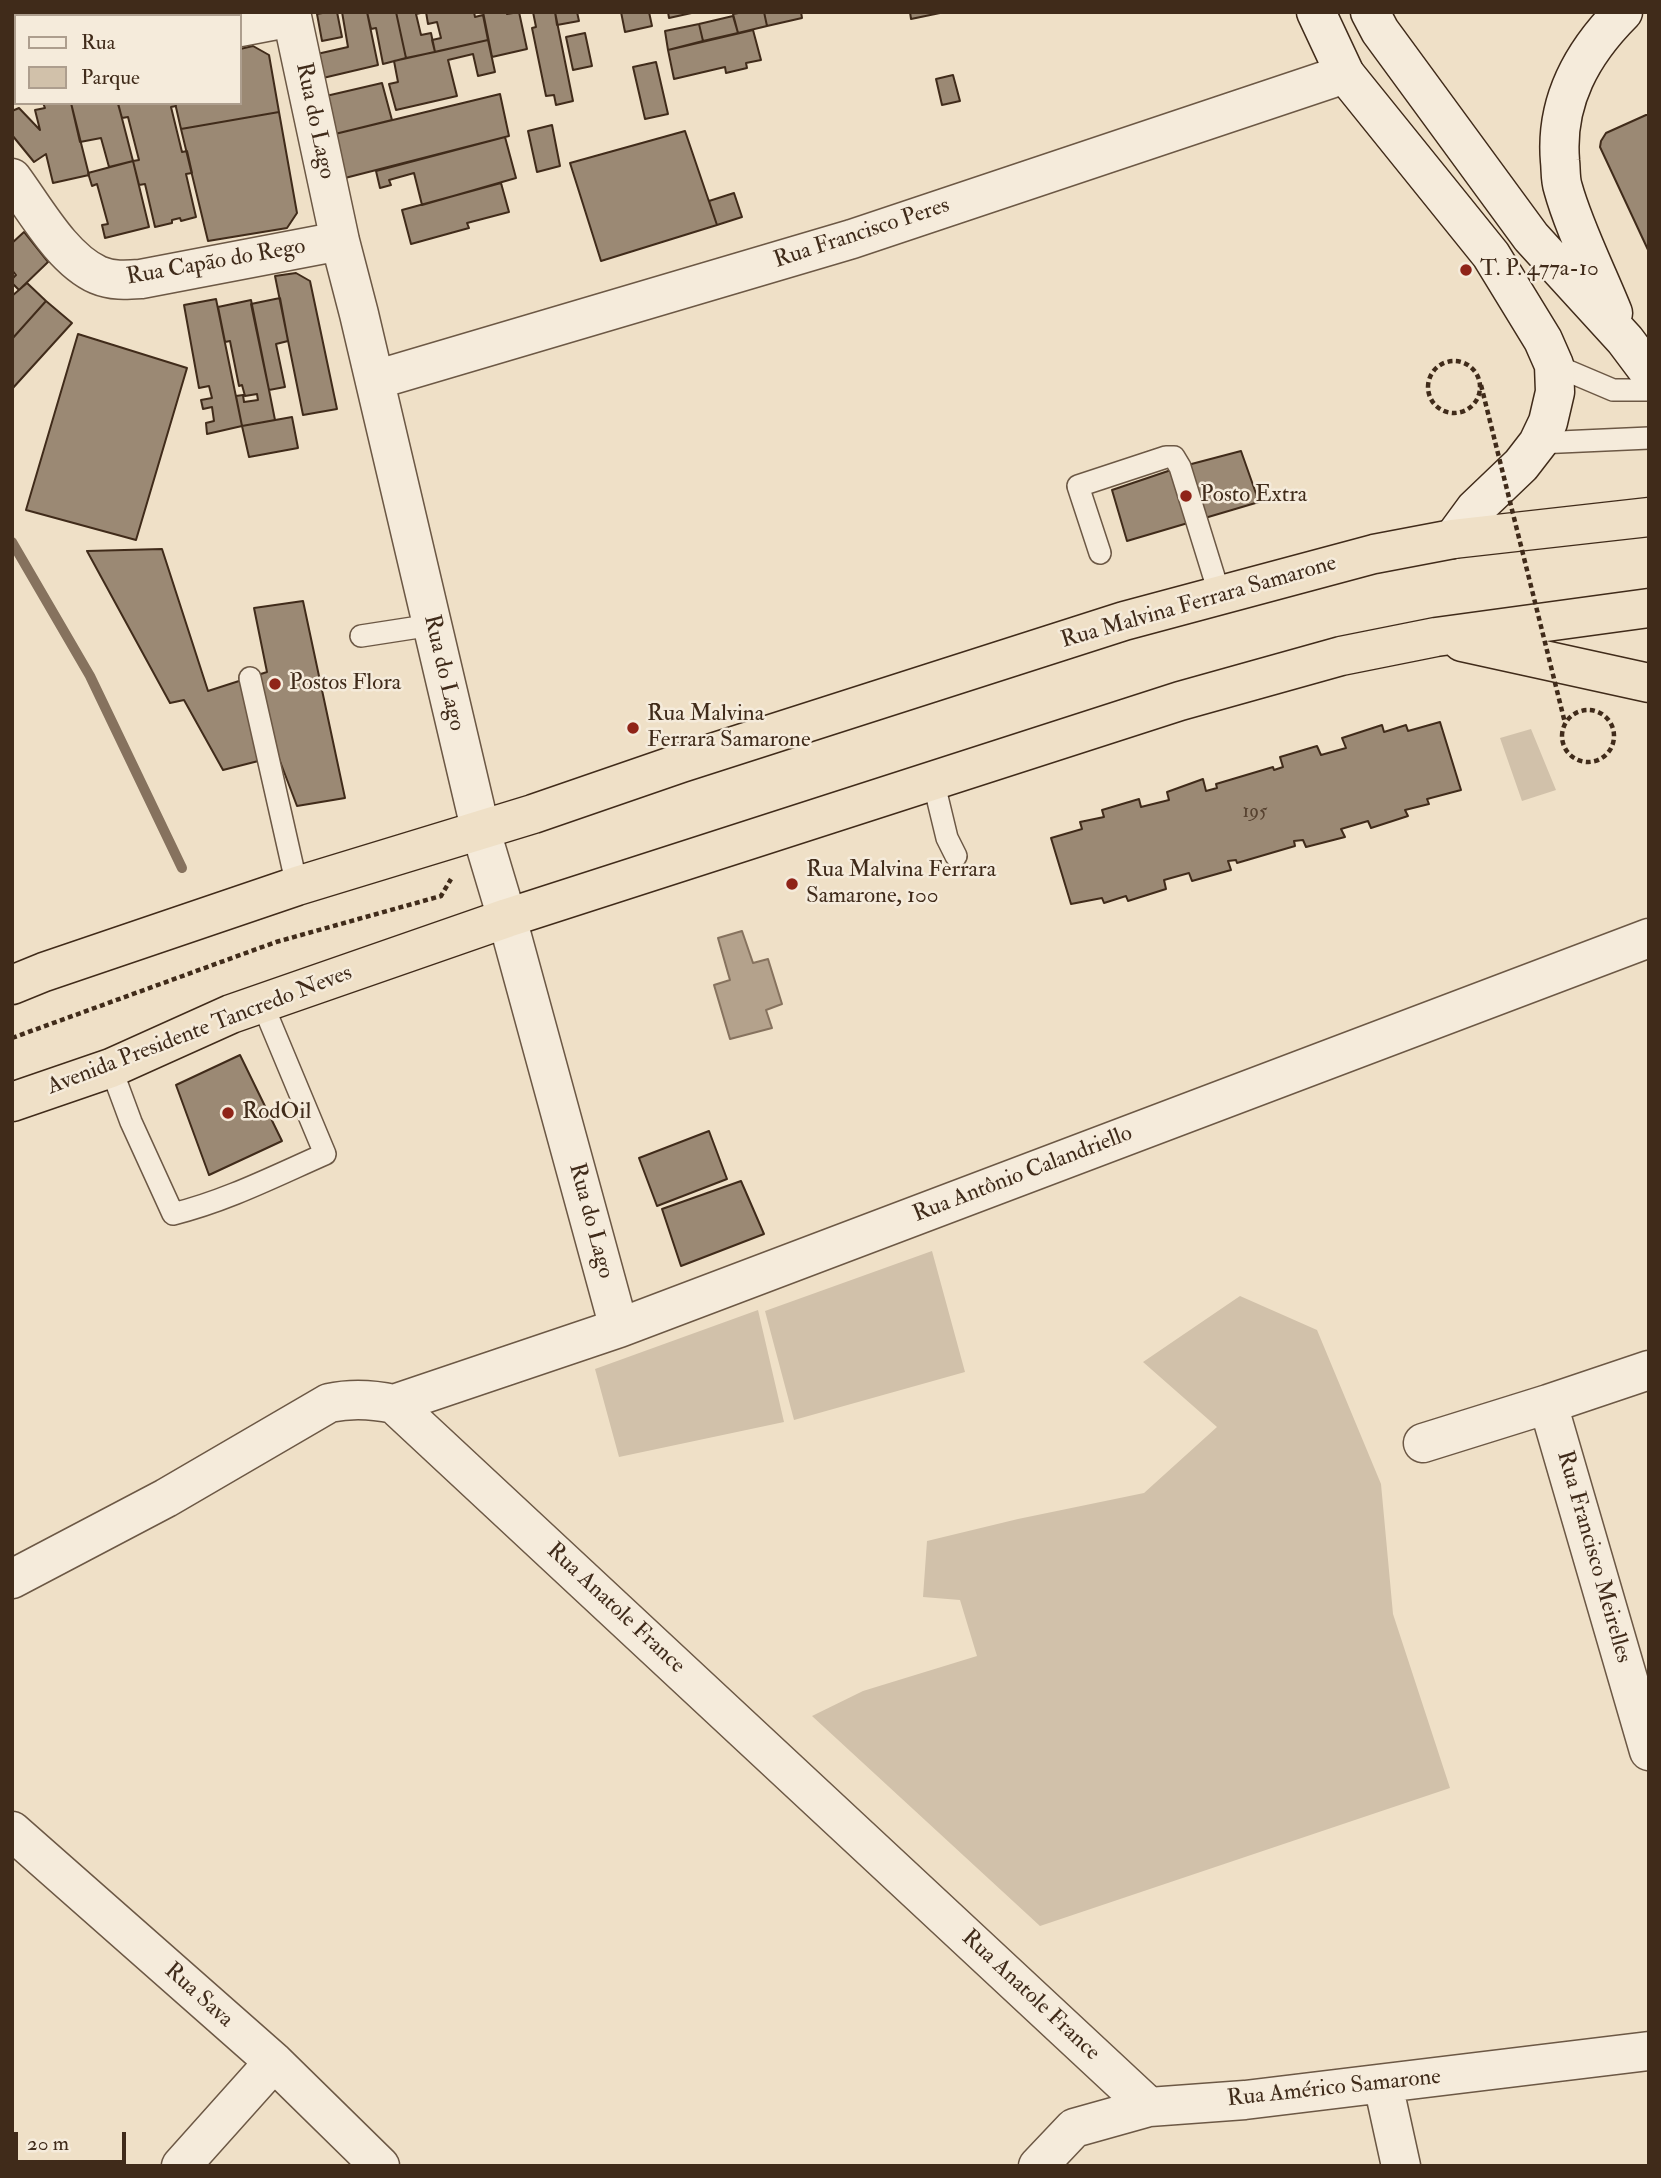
<!DOCTYPE html>
<meta charset="utf-8">
<style>
body{margin:0}
#map{position:relative;width:1661px;height:2178px;overflow:hidden;background:#efe0c7;font-family:"IM FELL Double Pica",serif}
canvas{display:block}
.frame{position:absolute;inset:0;border:14px solid #402b1a;pointer-events:none}
.legend{position:absolute;left:14px;top:14px;width:228px;height:91px;box-sizing:border-box;background:#f5ebdb;border:2px solid #ad9e8e;margin:0;padding:9px 12px;list-style:none;font-size:21px;color:#402b1a}
.legend li{display:flex;align-items:center;gap:14px;height:35px}
.legend b{width:35px;border:2px solid #ad9e8e}
.scale{position:absolute;left:14px;top:2132px;width:112px;height:32px;box-sizing:border-box;border:4px solid #402b1a;border-top:0;padding-left:9px;font-size:21px;line-height:24px;white-space:nowrap;color:#402b1a;-webkit-text-stroke:5px #f5ebdb;paint-order:stroke}
</style>
<div id="map">
<canvas width="1661" height="2178"></canvas>
<div class="frame"></div>
<ul class="legend">
<li><b style="height:9px;background:#f5ebdb"></b>Rua</li>
<li><b style="height:19px;background:#d1c1aa"></b>Parque</li>
</ul>
<div class="scale">20 m</div>
</div>
<script>
const context = document.querySelector('canvas').getContext('2d');
context.lineJoin = 'round';
function paint(path, color) { context.fillStyle = color; context.fill(path, 'evenodd'); }
function stroke(path, color, width, dash) { context.strokeStyle = color; context.lineWidth = width; context.lineCap = dash ? 'butt' : 'round'; context.setLineDash(dash || []); context.stroke(path); }
function write(font, color, halo, rows, align = 'center') {
  context.font = font + ' "IM FELL Double Pica",serif'; context.lineWidth = 5; context.setLineDash([]); context.textBaseline = 'middle'; context.strokeStyle = halo; context.fillStyle = color; for (const [text, x, y, turn = 0] of rows) {
    context.save(); context.translate(x, y); context.rotate((+turn || 0) * Math.PI / 180); context.textAlign = isNaN(turn) ? turn : align; if (halo) context.strokeText(text, 0, 0); context.fillText(text, 0, 0); context.restore();
  }
}
paint(new Path2D(`
 M1531,729L1556,790L1522,801L1500,738Z
 M932,1251L965,1372L794,1420L765,1311Z
 M1240,1296L1317,1330L1381,1484L1393,1614L1450,1788L1040,1926L812,1716L863,1691L977,1656L960,1600L923,1597L927,1541L1018,1519L1144,1493L1217,1427L1143,1362Z
 M758,1310L784,1422L619,1457L595,1369Z`), '#d1c1aa');
const water = new Path2D(`
 M742,931L753,963L768,959L782,1004L766,1010L772,1028L730,1039L714,985L730,980L718,938Z`);
paint(water, '#b4a28c');
stroke(water, '#86725e', 2);
stroke(new Path2D(`
 M12,542L90,676L182,868`), '#86725e', 10);
const building = new Path2D(`
 M328,12H337L342,37L322,41L317,14Z
 M342,12H367L378,65L323,78L317,54L348,47Z
 M367,12H396L406,58L383,64L376,28L371,29Z
 M396,12H425L416,14L421,35L431,33L435,52L406,58Z
 M426,12H474L475,17L483,15L488,40L435,52L432,40L441,38L437,22L428,24Z
 M483,12H506L507,14L519,12L527,49L492,57Z
 M533,12H555L573,101L556,105L554,95L546,96L532,28L536,27Z
 M555,12H577L579,21L557,25Z
 M621,12H649L652,26L625,32Z
 M668,12H696L669,18Z
 M744,12H764L767,26L738,33L733,14Z
 M764,12H801L802,18L767,26Z
 M910,12H939L940,13L911,19Z
 M733,16L738,33L703,41L699,24Z
 M699,24L703,41L668,50L665,31Z
 M753,30L761,60L746,63L747,68L726,73L725,67L674,79L668,50Z
 M585,33L592,66L573,70L566,37Z
 M488,40L495,72L478,76L473,54L448,60L457,96L396,110L389,84L398,82L394,61Z
 M253,46L269,55L279,112L181,129L175,103H240V49Z
 M656,62L668,114L645,119L633,67Z
 M953,75L960,101L942,105L936,79Z
 M382,83L392,120L335,134L326,96Z
 M500,94L509,136L345,178L335,134Z
 M43,103H71L89,175L53,183L46,154L34,162L12,135V111L19,108L40,130L35,110L45,108Z
 M71,103H118L133,161L109,167L101,138L80,142Z
 M123,103H175L176,106L171,107L182,152L187,151L192,173L186,174L196,217L181,221L180,218L172,220V223L155,227L145,184L139,185L133,161L139,160L128,117L122,118L118,104Z
 M279,112L297,213L287,228L208,241L181,129Z
 M1646,115H1649V252L1600,147L1601,141L1606,133Z
 M552,125L560,166L537,172L528,131Z
 M685,131L717,225L601,261L570,163Z
 M505,137L516,178L422,205L414,173L389,180L391,185L380,188L376,171Z
 M133,161L149,227L105,238L102,225L108,224L97,184L92,186L88,173Z
 M501,183L509,212L467,223L469,228L411,244L402,210Z
 M734,193L742,217L717,225L709,201Z
 M24,232L48,262L19,290L12,283V279L16,275L12,270V243Z
 M296,273L310,281L337,409L303,415L275,276Z
 M27,283L46,301L12,339V296Z
 M280,298L288,341L276,344L285,387L269,390L251,304Z
 M216,299L242,426L207,434L206,423L214,421L212,407L203,409L201,400L212,398L209,386L199,388L184,305Z
 M251,300L275,420L242,426L236,396L243,395L244,402L258,400L257,394L245,396L242,385L239,386L230,341L225,342L218,307Z
 M46,301L72,323L12,389V339Z
 M78,334L187,368L136,540L26,510Z
 M292,417L298,448L249,457L242,426Z
 M1241,451L1259,502L1127,541L1112,490L1180,467Z
 M162,549L208,691L267,672L254,608L303,601L345,798L297,806L278,756L223,770L184,700L170,703L87,551Z
 M1440,722L1461,790L1427,799L1429,804L1405,810L1408,816L1371,828L1368,821L1341,829L1345,837L1306,847L1303,840L1294,841L1295,846L1237,863L1236,860L1228,861L1231,870L1192,881L1189,873L1164,880L1166,889L1128,901L1126,896L1104,903L1102,898L1071,904L1051,838L1082,829L1080,822L1104,817L1102,810L1139,799L1141,807L1169,800L1167,792L1203,779L1206,791L1217,788L1216,784L1273,767L1274,770L1283,767L1280,757L1317,746L1321,755L1346,748L1342,738L1382,725L1384,732L1406,725L1408,731Z
 M240,1055L282,1141L209,1175L176,1085Z
 M709,1131L727,1179L657,1206L639,1158Z
 M741,1181L764,1234L681,1266L662,1209Z`);
paint(building, '#9b8974');
stroke(building, '#402b1a', 2);
const service = new Path2D(`
 M1554,365L1613,390H1649
 M1538,443L1649,438
 M1100,553L1078,486L1166,457H1174L1180,467L1220,596
 M361,636L432,625
 M250,678L297,886
 M933,780L947,838L956,856
 M111,1068L131,1122L173,1214C226,1201 275,1176 325,1154L262,1003`);
const minor = new Path2D(`
 M291,12L340,241L359,314L480,828L507,918L619,1328
 M240,27L292,17
 M12,76L16,75
 M12,178C35,209 62,259 98,275C112,281 126,280 141,279L340,241
 M375,380L852,239L1345,74
 M394,1404L619,1328L1649,938
 M1548,1404L1649,1751
 M1423,1443L1548,1404L1649,1370
 M12,1579L166,1498L329,1403C352,1398 371,1399 394,1404L1149,2107
 M12,1831L274,2062L380,2166
 M1383,2084L1401,2166
 M181,2166L274,2062
 M1038,2166L1074,2128L1149,2107L1245,2100L1649,2051`);
const secondary = new Path2D(`
 M1316,12L1345,74L1491,255L1543,340L1554,365L1555,392L1548,422L1538,443L1521,465L1475,509L1453,539
 M1370,12L1380,31L1531,237L1625,340L1649,372
 M1613,313C1597,273 1574,228 1563,188C1560,179 1561,169 1560,161C1555,101 1582,53 1623,12`);
const trunk = new Path2D(`
 M1462,642L1649,683
 M12,985L44,972L297,886L533,814L681,763L1124,621L1374,554L1453,539L1649,517
 M12,1102L111,1068L231,1014L507,918L1180,701L1341,656L1436,637L1649,608`);
stroke(service, '#6c5845', 24);
stroke(minor, '#6c5845', 41);
stroke(secondary, '#402b1a', 41);
stroke(trunk, '#402b1a', 41);
stroke(new Path2D(`
 M1428 387a26 26 0 1 1 52 0a26 26 0 1 1-52 0Z
 M1562 736a26 26 0 1 1 52 0a26 26 0 1 1-52 0Z
 M12,1038L276,942L441,896L451,879`), '#402b1a', 4.5, [5, 3.5]);
stroke(service, '#f5ebdb', 21);
stroke(minor, '#f5ebdb', 38);
stroke(secondary, '#f5ebdb', 38);
stroke(trunk, '#efe0c7', 38);
stroke(new Path2D(`
 M1481,385L1565,723`), '#402b1a', 4.5, [5, 3.5]);
for (const [x, y, r, color] of [
 [1466,270,7,"#8f2418"],
 [1186,496,7,"#8f2418"],
 [275,684,7,"#8f2418"],
 [633,728,7,"#8f2418"],
 [792,884,7,"#8f2418"],
 [228,1113,7,"#8f2418"]
]) { const dot = new Path2D(); dot.arc(x, y, r, 0, 2 * Math.PI); context.fillStyle = color; context.fill(dot); stroke(dot, '#f5ebdb', 2.5); }
write('19px', '#574230', null, [
 ["195",1255,813]
]);
write('23px', '#402b1a', '#f5ebdb', [
 ["Rua do Lago",314,121,78],
 ["Rua Francisco Peres",862,234,-18],
 ["Rua Capão do Rego",216,263,-10],
 ["Rua Malvina Ferrara Samarone",1199,603,-16],
 ["Rua do Lago",443,673,77],
 ["Avenida Presidente Tancredo Neves",200,1031,-21],
 ["Rua Antônio Calandriello",1023,1175,-21],
 ["Rua do Lago",590,1221,75],
 ["Rua Francisco Meirelles",1593,1557,74],
 ["Rua Anatole France",615,1609,43],
 ["Rua Sava",198,1996,42],
 ["Rua Anatole France",1030,1996,43],
 ["Rua Américo Samarone",1334,2089,-6]
]);
write('23px', '#402b1a', '#f5ebdb', [
 ["T. P. 477a-10",1480,270],
 ["Posto Extra",1200,496],
 ["Postos Flora",289,684],
 ["Rua Malvina",647,715],
 ["Ferrara Samarone",647,741],
 ["Rua Malvina Ferrara",806,871],
 ["Samarone, 100",806,897],
 ["RodOil",242,1113]
], 'left');
</script>
